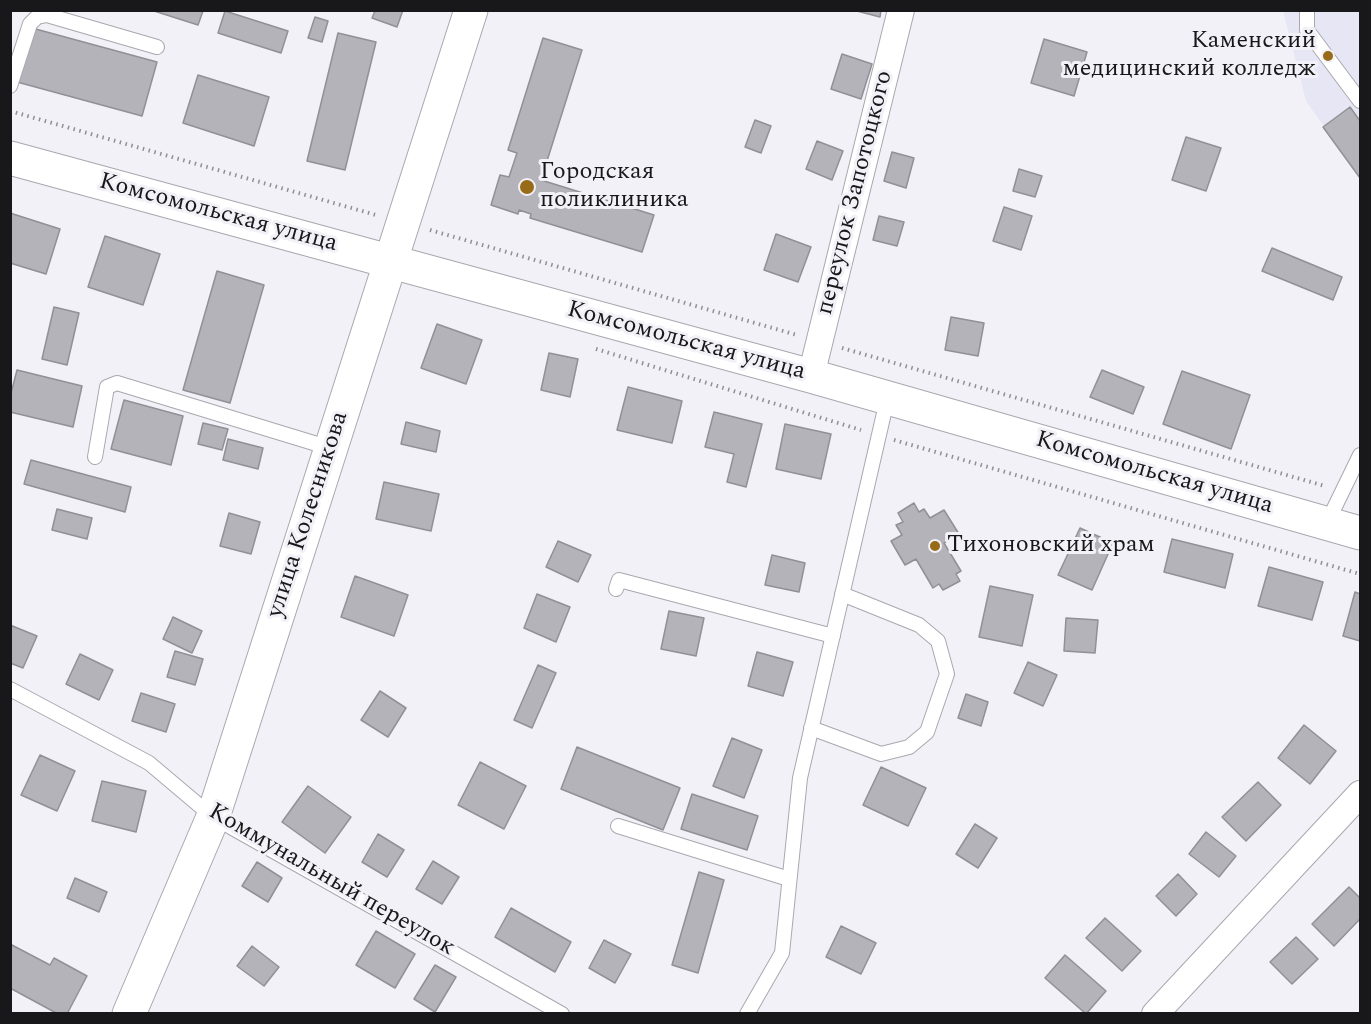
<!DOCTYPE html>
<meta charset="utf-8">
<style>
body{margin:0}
#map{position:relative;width:1371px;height:1024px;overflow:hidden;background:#f2f1f8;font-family:Spectral,serif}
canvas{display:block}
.frame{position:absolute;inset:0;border:12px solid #18181a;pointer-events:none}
</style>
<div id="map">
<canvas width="1371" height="1024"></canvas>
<div class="frame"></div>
</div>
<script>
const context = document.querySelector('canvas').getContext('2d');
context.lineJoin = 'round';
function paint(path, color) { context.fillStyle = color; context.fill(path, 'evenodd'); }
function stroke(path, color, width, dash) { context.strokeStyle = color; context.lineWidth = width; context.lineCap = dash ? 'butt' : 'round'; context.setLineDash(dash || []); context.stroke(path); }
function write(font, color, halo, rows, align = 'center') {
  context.font = font + ' Spectral,serif'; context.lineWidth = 6; context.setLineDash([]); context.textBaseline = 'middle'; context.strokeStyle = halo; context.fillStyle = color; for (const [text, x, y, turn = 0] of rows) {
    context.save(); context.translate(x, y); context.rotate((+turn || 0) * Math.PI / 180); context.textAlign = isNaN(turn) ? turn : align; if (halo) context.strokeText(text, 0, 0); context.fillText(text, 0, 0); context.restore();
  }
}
paint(new Path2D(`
 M1283,11H1360V178L1306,101Z`), '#e7e6f4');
const building = new Path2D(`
 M151,10H200L203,11L198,25Z
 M372,10H403L397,27L372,18L375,11Z
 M853,10H881L880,17Z
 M225,11L288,31L281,53L218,33Z
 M315,17L328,21L322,42L308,38Z
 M32,28L157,62L142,116L17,82Z
 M338,33L376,42L345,170L307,161Z
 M543,38L582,50L541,180L654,215L642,252L530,218L531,214L519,210L518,214L491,205L500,175L509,177L517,153L508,150Z
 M1044,39L1087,52L1074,96L1031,83Z
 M842,54L872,64L861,99L831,89Z
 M198,75L269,97L254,146L183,123Z
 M1350,107L1360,121V178L1323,127Z
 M755,120L771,126L761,153L745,147Z
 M1186,137L1221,148L1206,191L1172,180Z
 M817,141L843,151L832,180L806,169Z
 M892,152L914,158L906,188L884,181Z
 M1019,169L1042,176L1035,197L1013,191Z
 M1004,207L1032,216L1021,250L993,241Z
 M10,213L60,229L46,274L10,263Z
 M879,216L904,222L897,246L873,240Z
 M776,234L811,247L798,282L764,270Z
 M105,236L160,254L143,305L88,287Z
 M1272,248L1342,277L1333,300L1262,271Z
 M217,271L264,285L230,403L183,390Z
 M54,307L79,313L67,365L42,359Z
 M951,317L984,323L978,356L945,350Z
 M437,324L482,340L466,384L421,368Z
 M549,353L578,359L570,397L541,390Z
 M17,370L82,386L73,427L10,412V397Z
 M1102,370L1144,387L1133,414L1090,397Z
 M1182,371L1250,395L1231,449L1163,424Z
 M628,387L682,401L672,443L617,430Z
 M124,400L183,416L171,465L111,449Z
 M714,412L762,424L746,487L727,482L734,454L705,447Z
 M406,422L440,431L436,452L401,444Z
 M203,423L228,429L222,450L198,444Z
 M785,424L831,434L821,479L776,469Z
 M228,439L263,448L258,469L223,460Z
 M31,460L131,487L125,512L24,484Z
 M384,482L439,494L431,531L376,519Z
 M914,503L919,512L924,509L930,518L944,510L959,534L944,543L961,571L956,574L960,581L943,590L939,584L933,588L916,559L905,565L891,541L902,535L896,525L903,522L898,513Z
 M57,509L92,518L87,539L52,530Z
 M229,513L260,522L251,554L220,546Z
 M1080,528L1113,543L1092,590L1058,575Z
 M1172,539L1233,554L1225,588L1164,572Z
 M558,541L591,555L578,582L546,567Z
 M772,555L805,563L799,592L765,585Z
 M1269,567L1323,582L1312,620L1258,606Z
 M355,576L408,595L394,636L341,617Z
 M990,586L1033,595L1022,646L979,637Z
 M1355,592L1360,594V641L1343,636Z
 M537,594L570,607L556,642L524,628Z
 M669,611L704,618L696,656L661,649Z
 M173,617L202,631L192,653L163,639Z
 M1066,618L1098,620L1095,653L1064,651Z
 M10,625L37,636L23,668L10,663Z
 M175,651L203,659L195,685L167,677Z
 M757,652L793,662L783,696L748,686Z
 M80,654L113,670L99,700L66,684Z
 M1028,662L1057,675L1043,706L1014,693Z
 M538,665L556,673L532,728L514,720Z
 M380,691L406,708L388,737L361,720Z
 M141,693L175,704L166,732L132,721Z
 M966,694L988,702L981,726L958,718Z
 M1304,725L1336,751L1310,784L1278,758Z
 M732,738L762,750L744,798L713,786Z
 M577,747L680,788L663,830L561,789Z
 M40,755L75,771L57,811L21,795Z
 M480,762L526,786L504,829L458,805Z
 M881,767L926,788L908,826L863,805Z
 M102,781L146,791L136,832L92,821Z
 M1258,782L1281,805L1246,841L1222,817Z
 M308,786L351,817L325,853L282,822Z
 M692,794L758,816L747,850L681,829Z
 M975,824L997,838L978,868L956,854Z
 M1206,832L1236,856L1219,877L1189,854Z
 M378,834L404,850L387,877L362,862Z
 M433,861L459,877L442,904L416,889Z
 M257,862L282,878L268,902L242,886Z
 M699,872L724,880L698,973L672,965Z
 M1178,874L1197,894L1176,916L1156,896Z
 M75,878L107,892L99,912L67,898Z
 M1349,887L1360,898V919L1334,946L1312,924Z
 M511,908L571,942L555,972L495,937Z
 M1105,918L1141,951L1122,971L1086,938Z
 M841,926L876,943L861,974L826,957Z
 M376,931L415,954L395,988L356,965Z
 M1296,937L1318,959L1292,984L1270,962Z
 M604,940L631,954L615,983L589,968Z
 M10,944L50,965L54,958L87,976L67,1014H58L10,988Z
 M252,946L279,967L264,986L237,966Z
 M1065,955L1106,991L1086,1014L1045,978Z
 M435,965L456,977L435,1012L414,999Z`);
paint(building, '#b3b3b9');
stroke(building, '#909096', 1.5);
const lane = new Path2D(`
 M1307,10V30L1360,101
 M10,86L30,24L37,17L47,15L157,47
 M95,457L107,387L117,383L330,448
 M1327,523L1360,455
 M616,589L619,580L833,636
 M10,689L149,763L213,817L562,1014
 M811,728L881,754L909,747L927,732L947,674L938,641L919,625L842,594
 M618,826L789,879
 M747,1014L782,953L800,778L887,400`);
const street = new Path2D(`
 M811,376L901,10
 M1155,1014L1360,794`);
const secondary = new Path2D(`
 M10,158L811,376L1360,533
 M129,1014L213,817L471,10`);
stroke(lane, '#a9a8af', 16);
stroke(street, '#a9a8af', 28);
stroke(secondary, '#a9a8af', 35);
stroke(new Path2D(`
 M10,111L376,215
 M430,230L797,335
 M842,348L1325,486
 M596,349L861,430
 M894,440L1360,574`), '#909094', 4, [1.5, 4.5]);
stroke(lane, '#fff', 14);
stroke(street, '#fff', 26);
stroke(secondary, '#fff', 33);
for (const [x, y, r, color] of [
 [1328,56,6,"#976b18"],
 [527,187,8,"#976b18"],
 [935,546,6,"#976b18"]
]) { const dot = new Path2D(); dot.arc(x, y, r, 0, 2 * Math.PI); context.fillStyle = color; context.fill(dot); stroke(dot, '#f2f1f8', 2); }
write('24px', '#18181a', '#f2f1f8', [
 ["Каменский",1316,42,"right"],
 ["медицинский колледж",1316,70,"right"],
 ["Городская",540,173],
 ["поликлиника",540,201],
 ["Тихоновский храм",947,546]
], 'left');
write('24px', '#18181a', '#f2f1f8', [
 ["переулок Запотоцкого",856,193,-76],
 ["Комсомольская улица",218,214,15],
 ["Комсомольская улица",686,342,15],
 ["Комсомольская улица",1154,474,16],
 ["улица Колесникова",309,515,-72],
 ["Коммунальный переулок",331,881,30]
]);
</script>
